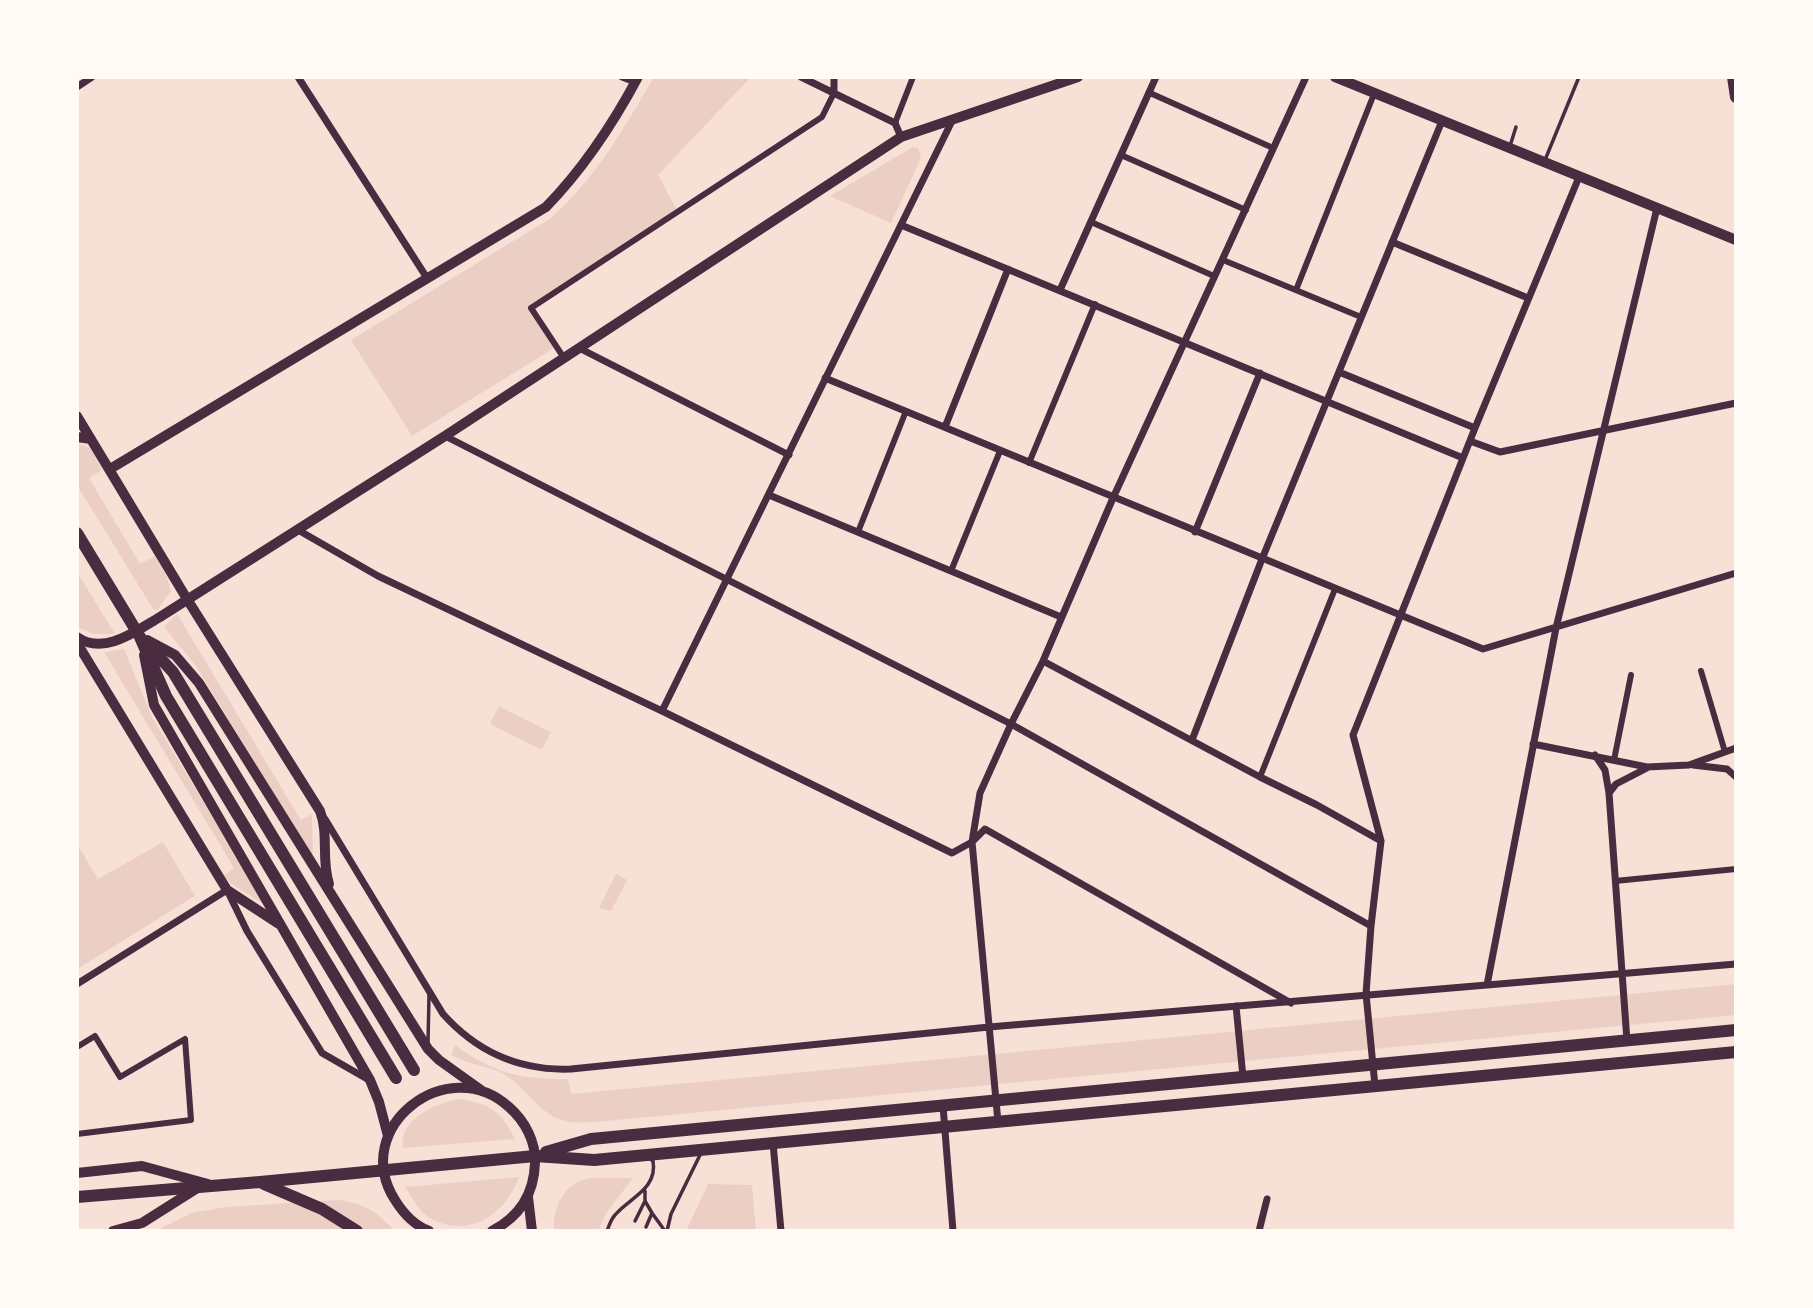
<!DOCTYPE html>
<style>
body{margin:0}
#map{position:relative;width:1813px;height:1308px;overflow:hidden;background:#f7e1d7;font-family:"IBM Plex Sans",sans-serif}
canvas{display:block}
.frame{position:absolute;inset:0;border:79px solid #fffaf5;pointer-events:none}
</style>
<div id="map">
<canvas width="1813" height="1308"></canvas>
<div class="frame"></div>
</div>
<script>
const context = document.querySelector('canvas').getContext('2d');
context.lineJoin = 'round';
function paint(path, color) { context.fillStyle = color; context.fill(path, 'evenodd'); }
function stroke(path, color, width, dash) { context.strokeStyle = color; context.lineWidth = width; context.lineCap = dash ? 'butt' : 'round'; context.setLineDash(dash || []); context.stroke(path); }
paint(new Path2D(`
 M654,77H751L658,175L677,210L528,308L554,348L412,436L351,340L551,218C597,177 623,129 654,77Z
 M913,147L918,148L921,158L891,223L830,196Z
 M77,443L90,448L102,470L89,478L140,564L155,556L166,575L171,591L157,610L153,609L77,485Z
 M77,572L115,634H93L77,627Z
 M177,614L301,820L312,814L313,858L196,666L164,627Z
 M124,649L152,717L264,902L262,903L230,883L224,875L234,868L104,652Z
 M499,706L551,732L542,750L490,724Z
 M163,842L195,896L77,969V844L98,879Z
 M616,874L627,880L611,911L599,908Z
 M1736,984V1015L595,1122C584,1122 572,1124 562,1120C539,1113 526,1089 507,1076C489,1065 468,1065 451,1055L455,1045C495,1074 519,1079 568,1079L571,1094Z
 M461,1099C491,1105 501,1111 515,1139L403,1148C398,1119 437,1102 461,1099Z
 M519,1177C506,1213 472,1238 433,1220C420,1214 413,1199 405,1187Z
 M590,1178H633L607,1212L598,1231H554C553,1207 563,1183 590,1178Z
 M708,1184L752,1185L756,1231H686Z
 M339,1200C367,1204 376,1212 395,1231H155L191,1213L227,1207Z`), '#ebcfc5');
stroke(new Path2D(`
 M1510,146L1516,127
 M1545,160L1579,77
 M428,1043L429,995
 M645,1201L652,1213L646,1227
 M652,1213L665,1231
 M635,1221L645,1201V1191
 M607,1231C609,1226 611,1219 615,1215C629,1198 658,1189 653,1161L649,1158
 M667,1231L671,1214L701,1153`), '#4a2c40', 3.5);
stroke(new Path2D(`
 M1150,93L1273,148
 M895,123L913,77
 M1121,155L1246,210
 M1091,222L1214,276
 M1223,260L1361,317
 M1296,290L1374,94
 M564,358L531,308L822,117L834,93
 M1029,463L1095,304
 M858,532L906,411
 M951,571L1000,451
 M1701,671L1725,752
 M1614,760L1631,675
 M1260,777L1335,589
 M1615,881L1736,869
 M77,1047L95,1036L120,1077L185,1039L191,1120L77,1134`), '#4a2c40', 6);
stroke(new Path2D(`
 M298,77L427,278
 M622,77L635,82
 M801,77L895,123L901,137
 M77,87L92,77
 M834,93V77
 M901,225L1463,458
 M1392,242L1528,298
 M1060,290L1156,77
 M579,348L789,455
 M1339,372L1475,428
 M825,378L1483,649L1736,573
 M945,427L1008,269
 M445,436L1011,724L1371,926
 M1470,441L1500,452L1736,403
 M769,495L1061,617
 M298,530L378,576L662,711L952,853L972,842L985,829L1291,1003
 M1195,532L1260,373
 M1043,661L1260,777L1317,805L1381,841
 M662,711L952,121
 M1192,740L1262,559L1442,121
 M1533,744L1647,767L1689,765L1736,748
 M1595,755L1605,770L1609,793L1627,1041
 M1693,765L1727,769L1736,777
 M1609,793L1616,784L1647,768
 M325,819L443,1014C477,1052 519,1071 571,1069L989,1027L1736,964
 M77,984L227,890L247,931L322,1053L369,1080
 M1487,985L1556,628L1657,208
 M1236,1006L1243,1077
 M1375,1086L1366,994L1371,926L1381,841L1353,735L1475,428L1579,177
 M943,1106L953,1231
 M998,1122L972,842L980,793L1011,724L1043,661L1113,498L1306,77
 M773,1143L781,1231
 M1259,1231L1267,1199`), '#4a2c40', 7);
stroke(new Path2D(`
 M1335,77L1736,240
 M77,416L187,599L320,811C329,834 321,860 329,884
 M77,437L91,439
 M110,469L546,207C582,170 614,122 638,77
 M77,637C104,656 136,631 160,617L445,436L901,137L1078,77
 M147,640L175,655L199,683L428,1049L439,1060L481,1090
 M77,643L227,890L279,924
 M144,655L154,705L370,1080L379,1102L388,1136
 M77,1173L142,1166L208,1184
 M113,1231L142,1223L199,1187`), '#4a2c40', 10);
stroke(new Path2D(`
 M528,1197L532,1231
 M429,1231C414,1225 403,1213 395,1200C349,1128 447,1051 509,1107C525,1121 536,1142 535,1163C534,1194 519,1217 492,1231`), '#4a2c40', 10);
stroke(new Path2D(`
 M1733,77L1736,97
 M77,533L140,637L166,696L396,1078
 M148,645L173,672L414,1070
 M546,1152L591,1139L1736,1030
 M264,1184L322,1209L357,1231
 M77,1197L260,1182L535,1156L594,1160L1736,1052`), '#4a2c40', 12);
</script>
